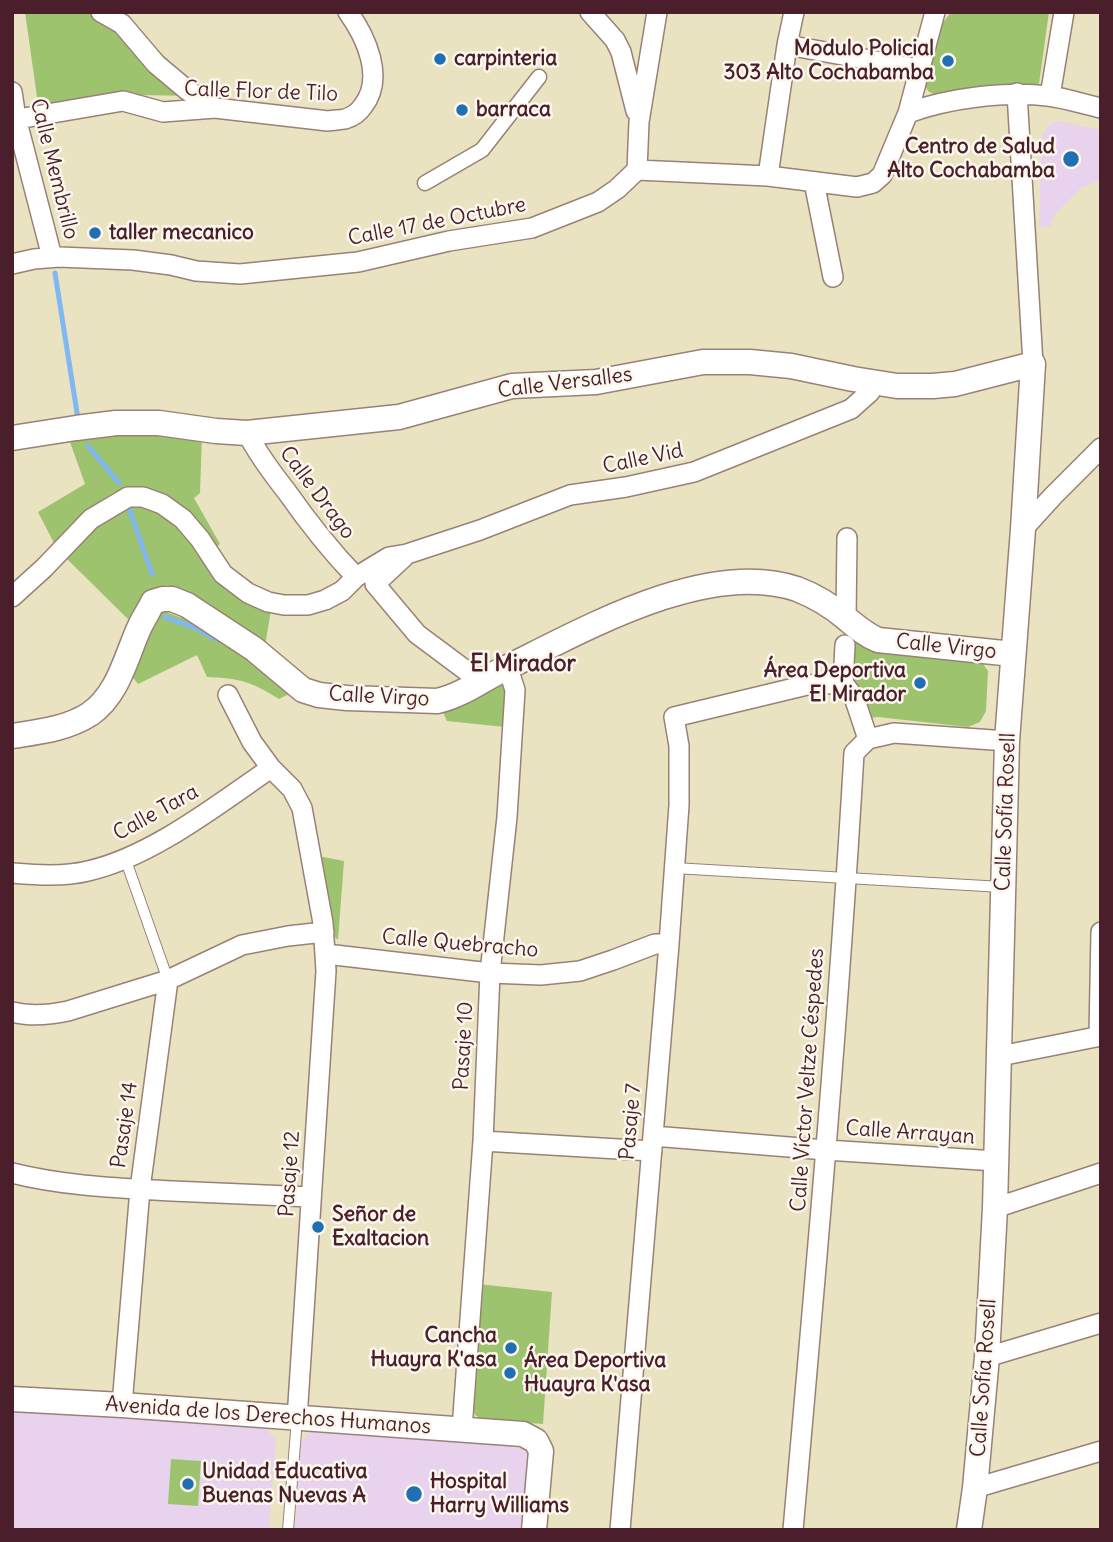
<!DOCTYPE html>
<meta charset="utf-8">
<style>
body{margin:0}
#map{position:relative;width:1113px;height:1542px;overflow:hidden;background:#e9e3c2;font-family:Delius,sans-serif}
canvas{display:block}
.frame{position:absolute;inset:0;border:14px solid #4a1f2b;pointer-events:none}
</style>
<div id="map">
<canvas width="1113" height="1542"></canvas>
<div class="frame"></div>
</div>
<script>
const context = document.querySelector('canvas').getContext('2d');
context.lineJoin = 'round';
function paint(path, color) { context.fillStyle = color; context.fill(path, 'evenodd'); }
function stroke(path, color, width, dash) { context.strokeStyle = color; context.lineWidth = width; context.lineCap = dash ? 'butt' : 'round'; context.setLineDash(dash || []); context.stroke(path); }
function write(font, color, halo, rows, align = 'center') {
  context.font = font + ' Delius,sans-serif'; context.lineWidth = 5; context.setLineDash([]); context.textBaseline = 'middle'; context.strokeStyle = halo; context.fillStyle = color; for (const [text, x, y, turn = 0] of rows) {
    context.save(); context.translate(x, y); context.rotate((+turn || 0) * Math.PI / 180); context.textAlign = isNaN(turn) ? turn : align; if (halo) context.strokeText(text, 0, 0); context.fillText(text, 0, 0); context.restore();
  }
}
paint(new Path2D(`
 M1058,121L1101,130V180L1081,188L1056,213L1049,227H1039L1042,137L1049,125Z
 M12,1407L265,1428L276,1439L269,1530H12Z
 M314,1430L520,1444L534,1458L527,1530H295L301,1440Z`), '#e8d2ee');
paint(new Path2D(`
 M25,12H113L132,24L180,72L194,96L140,95L114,96L46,106L40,103L37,97Z
 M951,12H1049L1039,84L1035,87L940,95C930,94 925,91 925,81L939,28Z
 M103,430L202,435L200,493L194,498L220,544L212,550L135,489L113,493L88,509L56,547L38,512L85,484L70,442L90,438Z
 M134,503L162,512L271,610L265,646L180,590L167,585L154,589L134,625L64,556L87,532Z
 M160,610L204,626L295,691L279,699C252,682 239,678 207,677L197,655L138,684L131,675Z
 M850,637L981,661L988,671L986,711L980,722L968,727L878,717L870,718L848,669Z
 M504,683L507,685L505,727L447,721L442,710Z
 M313,855L344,861L338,940L333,935Z
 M478,1284L552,1292L543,1424L483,1420L475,1415L472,1404Z
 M171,1459L201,1461L198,1506L168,1504Z`), '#9dc36e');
stroke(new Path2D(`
 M55,273L78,419
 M88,446L119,483
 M129,508L152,574
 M165,617L198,629L215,639`), '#81b8f1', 5);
const service = new Path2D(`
 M125,858L168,980
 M674,868L1002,887
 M288,1530L297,1419`);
const pedestrian = new Path2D(`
 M425,183L482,150L539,77`);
const minor = new Path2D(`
 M101,12L122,24L156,64L187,90L215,108
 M590,12L615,40L621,52L636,111
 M787,45L920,69
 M12,92L16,118L52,257
 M1017,93L1033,364
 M1050,96L1064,12
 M908,113C948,98 1006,91 1048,96C1065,98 1083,104 1101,108
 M12,120L123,101L163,112L215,108L328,121C334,120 340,120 345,119C352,117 359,112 363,106C385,78 366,37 348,12
 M637,170L639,122L657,12
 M768,176L787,45L794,12
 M814,182L833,277
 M12,264L34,259L59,257L133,260L171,265L196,271L240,274L358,262L449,241L532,228L598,202L617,189L637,170L768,176L857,187L873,183L882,175L908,113L935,12
 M247,433C258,454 272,473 287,492C308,522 330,550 356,577
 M1023,529L1053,496L1101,448
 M404,557L375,584L417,634L480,681
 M12,597L44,568L91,519L128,497H143L162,504L183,519L200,539L223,574L248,593L268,602L284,605H308L325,600L342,591L356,577L389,557L407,554L480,530L570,495L626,487L694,472L851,409L870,392L874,381
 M846,618L847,538
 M845,645L843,683L854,697L868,739
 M228,695L252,742L271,768L292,789L302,808L323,923L326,971L297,1419
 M12,873C37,875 63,877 88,871C151,857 217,805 271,768
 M326,954L490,973L541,975L580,971L613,960L655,944H669
 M12,1012C31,1017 49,1015 68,1011L168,980L242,945L288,936L324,932
 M1099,1035L1101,932
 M1000,1056L1101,1036
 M653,1136L826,1150L996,1161
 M483,1141L652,1151
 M12,1173C64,1186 118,1188 172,1191C218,1193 264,1195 311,1197
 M995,1208L1101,1173
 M987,1357L1101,1323
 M122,1405L140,1189L168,980
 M462,1429L483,1141L490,973L507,817L515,690L508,668
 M975,1488L1101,1451
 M620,1530L669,944L679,805V746L674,717L807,685L843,683
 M793,1530C816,1271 839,1012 854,753L868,739L894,733L1007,741`);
const tertiary = new Path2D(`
 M12,438L76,428L116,423H159L216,431L247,433L399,417L512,386L596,382L703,362H750L791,366L853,379L897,386H933L955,384L1033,364L1023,529L1007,741L995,1208L987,1357L975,1488L969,1530
 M12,736C38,732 67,729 90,714C119,694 126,656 140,626C144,618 149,610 153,602L163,599H172L187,605L254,649L303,690L319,695L347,698L437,701C460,696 479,682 500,671C580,632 706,558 797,589C815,596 833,607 847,619C858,628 866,635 878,640L1013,654
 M12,1399L122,1405L523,1434L536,1441L541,1451L534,1530`);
stroke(service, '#9a8176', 12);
stroke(pedestrian, '#9a8176', 17);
stroke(minor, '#9a8176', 22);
stroke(tertiary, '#9a8176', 27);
stroke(service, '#fff', 10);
stroke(pedestrian, '#fff', 14);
stroke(minor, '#fff', 19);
stroke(tertiary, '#fff', 24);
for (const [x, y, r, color] of [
 [440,59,7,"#1f6fb2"],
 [948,61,7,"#1f6fb2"],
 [462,110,7,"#1f6fb2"],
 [1071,159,9,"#1f6fb2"],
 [95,233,7,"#1f6fb2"],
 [920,683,7,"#1f6fb2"],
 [318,1227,7,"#1f6fb2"],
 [511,1348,7,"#1f6fb2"],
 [510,1373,7,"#1f6fb2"],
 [188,1484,7,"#1f6fb2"],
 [414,1494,9,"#1f6fb2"]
]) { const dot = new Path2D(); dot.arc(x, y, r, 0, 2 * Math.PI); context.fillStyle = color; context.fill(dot); stroke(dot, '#fbf7ec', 2.5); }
write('bold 21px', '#4a1f2b', '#fbf7ec', [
 ["Modulo Policial",934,49,"right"],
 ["303 Alto Cochabamba",934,73,"right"],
 ["carpinteria",454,59],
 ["barraca",476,110],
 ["Centro de Salud",1055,147,"right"],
 ["Alto Cochabamba",1055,171,"right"],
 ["taller mecanico",109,233],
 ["Área Deportiva",906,671,"right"],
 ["El Mirador",906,695,"right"],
 ["Señor de",332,1215],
 ["Exaltacion",332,1239],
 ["Cancha",497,1336,"right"],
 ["Huayra K'asa",497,1360,"right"],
 ["Área Deportiva",524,1361],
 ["Huayra K'asa",524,1385],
 ["Unidad Educativa",202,1472],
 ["Buenas Nuevas A",202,1496],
 ["Hospital",430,1482],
 ["Harry Williams",430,1506]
], 'left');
write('21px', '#4a1f2b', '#fbf7ec', [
 ["Calle Flor de Tilo",261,92,2],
 ["Calle Membrillo",54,169,76],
 ["Calle 17 de Octubre",437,222,-11],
 ["Calle Versalles",565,383,-7],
 ["Calle Vid",643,459,-12],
 ["Calle Drago",317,493,53],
 ["Calle Virgo",946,647,6],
 ["Calle Virgo",379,697,3],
 ["Calle Sofía Rosell",1006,812,-88],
 ["Calle Tara",156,813,-29],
 ["Calle Quebracho",460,944,5],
 ["Pasaje 10",464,1046,-87],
 ["Calle Víctor Veltze Céspedes",808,1080,-86],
 ["Pasaje 7",631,1122,-85],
 ["Pasaje 14",125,1125,-82],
 ["Calle Arrayan",910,1133,4],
 ["Pasaje 12",290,1174,-86],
 ["Calle Sofía Rosell",984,1378,-86],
 ["Avenida de los Derechos Humanos",268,1416,4]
]);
write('bold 23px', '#4a1f2b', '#fbf7ec', [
 ["El Mirador",523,664]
]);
</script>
